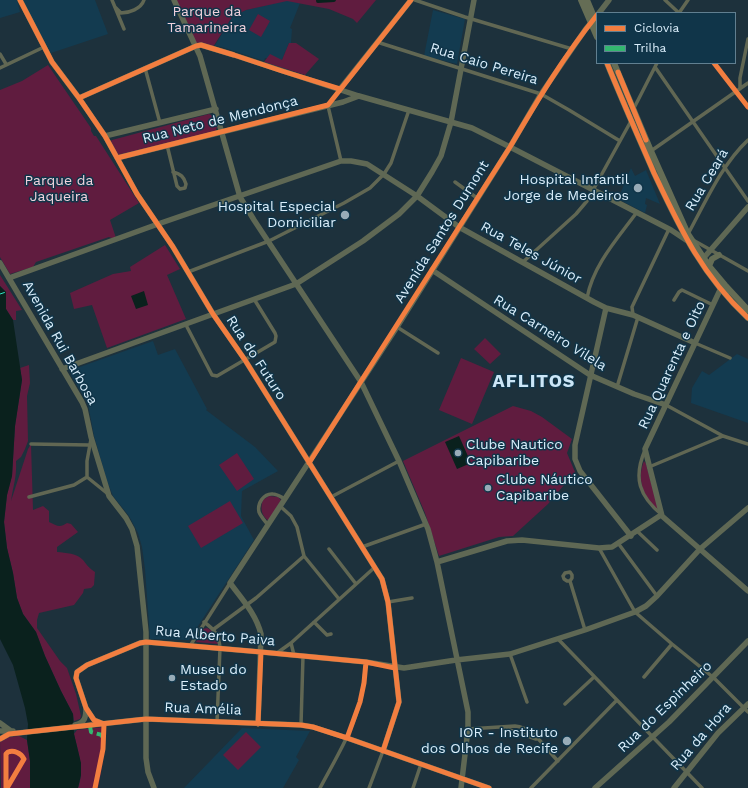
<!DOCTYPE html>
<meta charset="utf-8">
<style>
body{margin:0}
#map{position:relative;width:748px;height:788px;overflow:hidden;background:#1d313c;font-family:"Work Sans",sans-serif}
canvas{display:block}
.legend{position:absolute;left:596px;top:12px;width:140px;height:52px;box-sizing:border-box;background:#103549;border:1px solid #617f90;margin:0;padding:5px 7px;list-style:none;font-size:12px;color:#daeefb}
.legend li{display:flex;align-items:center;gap:8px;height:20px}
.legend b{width:20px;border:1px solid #617f90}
</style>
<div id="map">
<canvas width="748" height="788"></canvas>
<ul class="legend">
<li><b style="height:5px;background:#f27e40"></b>Ciclovia</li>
<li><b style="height:5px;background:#33b770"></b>Trilha</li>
</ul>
</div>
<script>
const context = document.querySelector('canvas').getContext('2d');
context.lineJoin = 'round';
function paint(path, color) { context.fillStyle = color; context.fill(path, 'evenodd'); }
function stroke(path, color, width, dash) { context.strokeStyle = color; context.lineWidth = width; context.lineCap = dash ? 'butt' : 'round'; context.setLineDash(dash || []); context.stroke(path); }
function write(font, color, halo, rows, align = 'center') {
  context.font = font + ' "Work Sans",sans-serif'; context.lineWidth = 3; context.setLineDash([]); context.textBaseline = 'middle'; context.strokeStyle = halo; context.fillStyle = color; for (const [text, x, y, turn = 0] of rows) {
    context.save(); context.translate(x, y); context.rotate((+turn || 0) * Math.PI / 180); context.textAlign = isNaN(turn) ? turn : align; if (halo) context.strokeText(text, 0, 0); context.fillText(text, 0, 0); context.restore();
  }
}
paint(new Path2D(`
 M0,0H17L20,12L0,18Z
 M23,0H95L108,34L51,53L28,12Z
 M287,0L300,3L290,28L292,29L291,43H289L282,60L265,58L264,61L222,47L216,46L214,47L232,17L246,10Z
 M433,10L465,19L457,64L424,56Z
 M631,168L635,176L646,170L660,204L646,198L645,204L647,205L645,213L618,199Z
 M153,341L158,355L175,349L207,409L206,410L255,447L278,471L242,491L241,516L254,540L189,640L150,639L145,569L142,547L138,533L129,516L113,496L107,481L94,436L88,404L71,375L74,369Z
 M737,354L748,359V423L691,403L692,388L702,371L709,375Z
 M242,728L310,731L296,757L299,760L283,788H184Z`), '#133b50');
paint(new Path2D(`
 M176,0H376L357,23L353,19L329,9L287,1L246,10L232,17L213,47L196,43Z
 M258,14L270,21L261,37L249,30Z
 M289,43H296L319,59L305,75L264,62L270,54L282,60Z
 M48,65L91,128V131L94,136H96L139,203L110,220L116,238L114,239L109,237L36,262L33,267L10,274L0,257V90L22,81Z
 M209,114L213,116L217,127L215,132L118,155L110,142L112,140Z
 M165,245L180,269L167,275L186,319L107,348L92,305L74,309L70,293L113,274L131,271L130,267Z
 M0,275L22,310L16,311V320H13L6,309V292L0,286Z
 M485,338L501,354L490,364L474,349Z
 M461,358L494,372L472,424L439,410Z
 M29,365L30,383L27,396L28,441L25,449L21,457L16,461C17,477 13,486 11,501L28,449L31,444L33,510L43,506L49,511V522C57,526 60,528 67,523L71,524L78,532L57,547V552C66,553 77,553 83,560C87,565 89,568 95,572L94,585L91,588L84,589L83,593L74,605L39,613L37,620V628L60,661L67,668L76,694L81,716L80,719L74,721L73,714L61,691L45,656L36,632L23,614L17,598L13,573L7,548L4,522L7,495L12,476L15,426L22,380L20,368Z
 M513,406L531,411L542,417L572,439L567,453L575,472L548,504L513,536L499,537L439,556L425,513L403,461Z
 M237,453L254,479L237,491L219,465Z
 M644,461L646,464L659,511C644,499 636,480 644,461Z
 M269,496L278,497L281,500L269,521C261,516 260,507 263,500Z
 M230,501L243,523L201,548L188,526Z
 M207,628L214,632L218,644L196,642L203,629Z
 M104,727L105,728C106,748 102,768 98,788H78C85,771 78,751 74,734L77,730Z
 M246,732L261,747L238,770L223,755Z
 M19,736L27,740L30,761V788H1L0,741L6,737Z`), '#601c3f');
paint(new Path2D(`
 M0,286L6,292V309L13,320L22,380L15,426L12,476L7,495L4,522L7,548L13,573L17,598L23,614L36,632L45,656L61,691L73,714L74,734L81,763V775L78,788H30V761L27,740L28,724L25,708L13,665L0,639Z
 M144,291L148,305L136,309L131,296Z
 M459,436L471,463L457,469L445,442Z`), '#0a211d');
stroke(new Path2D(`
 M318,1L334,0`), '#0a211d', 4);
stroke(new Path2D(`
 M0,294L6,292`), '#32ebc7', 1, [5, 4]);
stroke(new Path2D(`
 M112,0L124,29
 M415,0L465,17L572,49
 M665,0L679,13
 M115,7L121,13C129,13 141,9 144,0
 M679,13L688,0
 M377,42L541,94L569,110L620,141
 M0,54L6,64
 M714,63L748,107
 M655,67L748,201
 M0,68L44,47
 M145,68L160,123
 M740,89V78L748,39
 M328,106L341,161
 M634,108L657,63
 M167,145L177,186L180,189L185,188L186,184C184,177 181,174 173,172
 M651,151L748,83
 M455,182L477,198
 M688,234C705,203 722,164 748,140
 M693,240L748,271
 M523,262L576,214L587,201L631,121
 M188,272L269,241L344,203L370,188L384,174L391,163L409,110
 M587,298C593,265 618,238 637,212
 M674,300L679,292L682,290L713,305
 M633,315L632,307L669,229
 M186,325L212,375L217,376L275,342L276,336L275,333L254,299
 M397,327L438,353
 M695,343L730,358
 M617,387L638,317
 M666,405L723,436L748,444
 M91,439L87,461V477L108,494
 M31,444L89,445
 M645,450C633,478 639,496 662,515
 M649,467L723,436
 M29,497L74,485L87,477
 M331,497L399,461
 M280,506L291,516L297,527L304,556L339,599
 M268,525C265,521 261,517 259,512C257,503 264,493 273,494C277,494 281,497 285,499
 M637,531L657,550
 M618,543L657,596
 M362,547L426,524
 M599,548L635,612L672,644L714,678L748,712
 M329,549L356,584
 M570,581H567L564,579L563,576L565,573L570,572L572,575V578L570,581L585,630
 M388,602L412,598
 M204,622C215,630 219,635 220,648L217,722
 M314,622L327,635L331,634
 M214,629L256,598L304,556
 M558,639L702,788
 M291,643L294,655
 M190,646L230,583
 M277,653L291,643L375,567
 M510,654L527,702
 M644,677L672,644
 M565,704L594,677
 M301,725L303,656
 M504,728L536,739
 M468,729L515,726C533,727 546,749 558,761
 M95,788L103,749L104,724
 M320,788C335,760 352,732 360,702C364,689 364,675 366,662
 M369,788L383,751
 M413,788L421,764
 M531,788L617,700`), '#616753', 3.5);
stroke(new Path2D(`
 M20,0L52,62L79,98L105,136L137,194L173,247L213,314L245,360L382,579L388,602L399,702L383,751
 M174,0L200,56L240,197L254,220L361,382L399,461L428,529L437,562L468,712V729L461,788
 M599,13L609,0
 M340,89L411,0
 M79,98L196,46L201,45L234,55L359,96L472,128L510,147L671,230L686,240
 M105,136L216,109
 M117,158L343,102L359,96
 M701,261L748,207
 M0,263L82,402L85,409L91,437L109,496L126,518L132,529L137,546L146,632V758L148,772L154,788
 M432,270L590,375L634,394L666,405
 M9,278L158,224L341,161H351L367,164L417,196L459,227L594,302L606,308L633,315L695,343
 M720,290L645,449L662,516L748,591
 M606,308L575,445V459L580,471L631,536
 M62,369L296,284L363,241L399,214L417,196L432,172L441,156L451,122L474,0
 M437,562L507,541L522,540L599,548L612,547L661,515
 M0,723L11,731
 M104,724L94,720L86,708L76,678L77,672L87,665L140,643L146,642L261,652L366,662L404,668L456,660L510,654L585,630L635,612L646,606L657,596L700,549L748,508
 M258,724L261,634C256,614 242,599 230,583L397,327L510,147L541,94L585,30L597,15
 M75,725C85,723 86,717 86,708
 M0,731H13
 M0,739L9,734L146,719L301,725L313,727L347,738L489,788
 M595,788L669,722L748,641
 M674,788L718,733L748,704`), '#5f6854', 5.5);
stroke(new Path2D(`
 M581,0L597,37
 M587,0L597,24
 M607,63C622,100 638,136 654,173C681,230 701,274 748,318
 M614,63L651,151L688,234L709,266L725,285L748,310
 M709,266L712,259L719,255`), '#656d55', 6);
stroke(new Path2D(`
 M90,726L91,732L102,735V739`), '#33b770', 4, [8, 4]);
stroke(new Path2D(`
 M20,0L52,62L79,98L105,136L137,194L173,247L213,314L245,360L382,579L388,602L399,702L383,751
 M607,63C622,100 638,136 654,173C681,230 701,274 748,318
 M714,63L748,107
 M618,72L646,140
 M79,98L196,46L201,45L234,55L282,71L340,89
 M117,158L328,105L411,0
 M309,463L510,147C537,101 564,56 597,15
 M104,724L94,720L86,708L76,678L77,672L87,665L140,643L146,642L261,652L366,662L395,668
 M258,724L261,652
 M347,738L360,702L364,683L366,662
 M0,739L9,734L146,719L301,725L313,727L347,738L489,788
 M6,788V754L8,752C14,750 21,753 24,759L7,788
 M95,788L103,749L104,724`), '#f27e40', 5);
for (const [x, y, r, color] of [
 [638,188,5,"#98acb8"],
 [345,215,5,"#98acb8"],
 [458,453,4,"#98acb8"],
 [488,488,4,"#98acb8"],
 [172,678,4,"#98acb8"],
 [567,741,5,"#98acb8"]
]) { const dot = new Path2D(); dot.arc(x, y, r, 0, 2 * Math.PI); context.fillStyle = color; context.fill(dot); stroke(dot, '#103549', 1.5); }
write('14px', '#f0d1dc', '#103549', [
 ["Parque da",207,12],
 ["Tamarineira",207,28],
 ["Parque da",59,181],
 ["Jaqueira",59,197]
]);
write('14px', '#daeefb', '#103549', [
 ["Rua Caio Pereira",484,64,17],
 ["Rua Neto de Mendonça",220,120,-14],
 ["Rua Ceará",707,180,-59],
 ["Avenida Santos Dumont",442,232,-58],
 ["Rua Teles Júnior",531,253,29],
 ["Rua Carneiro Vilela",550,333,32],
 ["Avenida Rui Barbosa",60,343,61],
 ["Rua do Futuro",256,358,57],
 ["Rua Quarenta e Oito",672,365,-65],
 ["Rua Alberto Paiva",215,636,5],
 ["Rua do Espinheiro",665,707,-44],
 ["Rua Amélia",203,709,2],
 ["Rua da Hora",701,737,-49]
]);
write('14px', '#daeefb', '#103549', [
 ["Hospital Infantil",629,180],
 ["Jorge de Medeiros",629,196],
 ["Hospital Especial",336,207],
 ["Domiciliar",336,223],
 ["Clube Nautico",466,445,"left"],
 ["Capibaribe",466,461,"left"],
 ["Clube Náutico",496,480,"left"],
 ["Capibaribe",496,496,"left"],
 ["Museu do",180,670,"left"],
 ["Estado",180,686,"left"],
 ["IOR - Instituto",558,733],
 ["dos Olhos de Recife",558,749]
], 'right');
context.letterSpacing = '1px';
write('bold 18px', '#cbe6f7', '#103549', [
 ["AFLITOS",534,382]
]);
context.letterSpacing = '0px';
</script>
